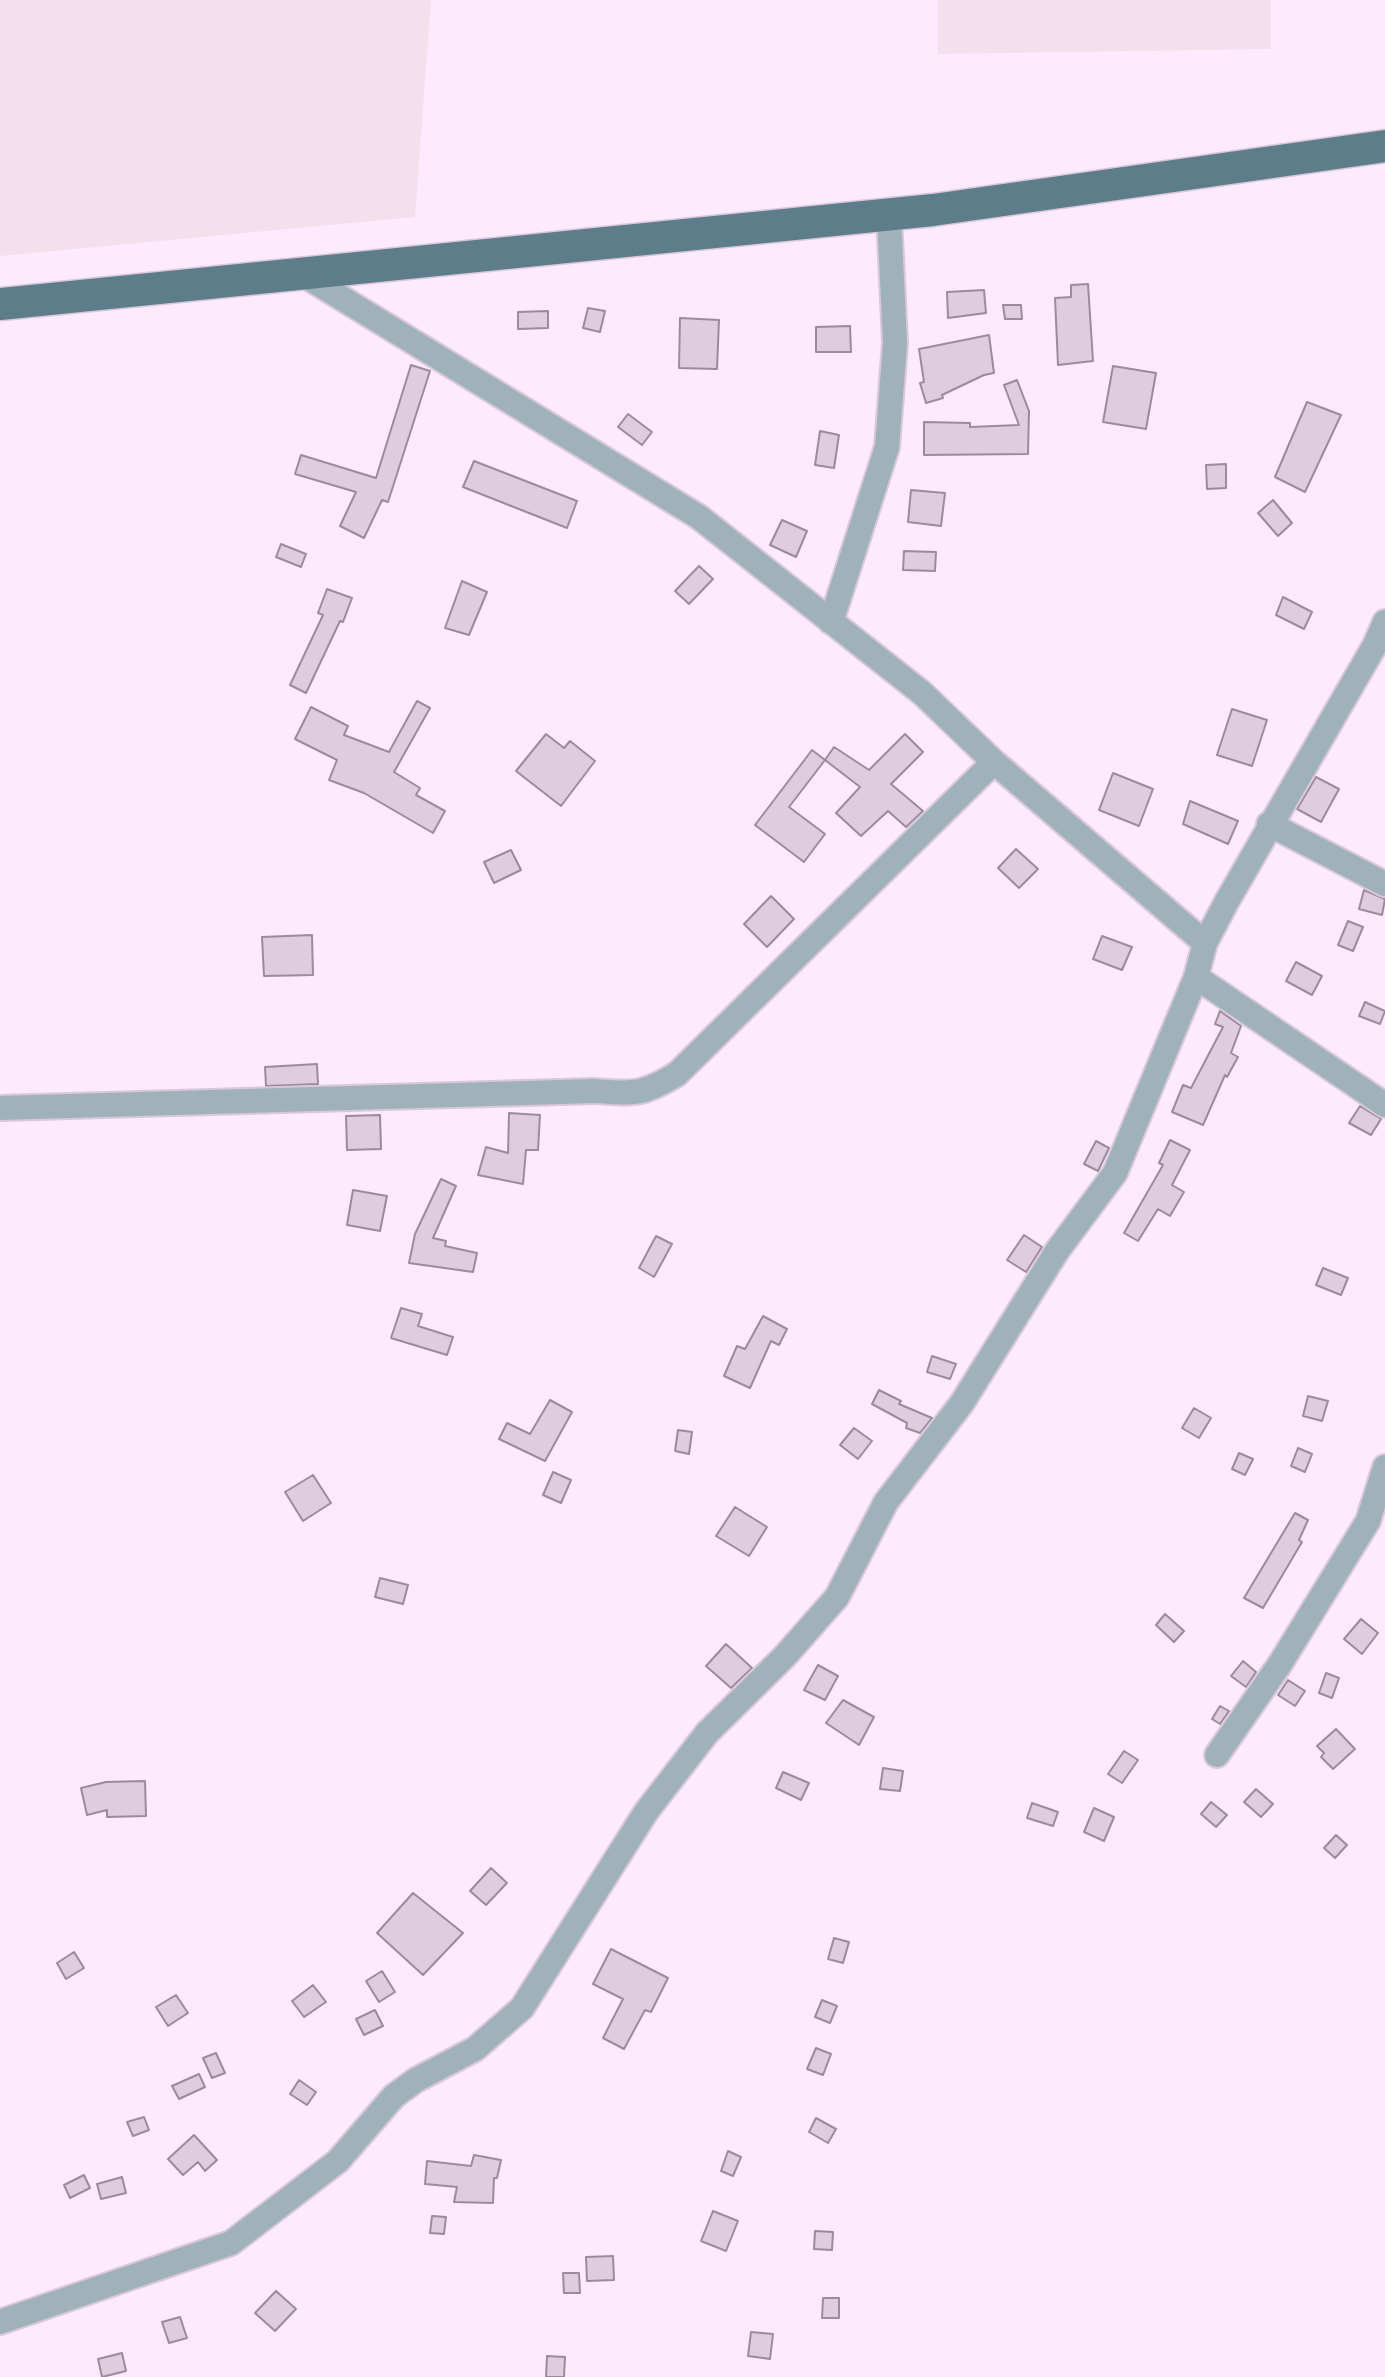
<!DOCTYPE html>
<style>
body{margin:0}
canvas{display:block;background:#fdeafd}
</style>
<canvas width="1385" height="2377"></canvas>
<script>
const context = document.querySelector('canvas').getContext('2d');
context.lineJoin = 'round';
function paint(path, color) { context.fillStyle = color; context.fill(path, 'evenodd'); }
function stroke(path, color, width, dash) { context.strokeStyle = color; context.lineWidth = width; context.lineCap = dash ? 'butt' : 'round'; context.setLineDash(dash || []); context.stroke(path); }
paint(new Path2D(`
 M0,0H431L415,217L0,256Z
 M938,0H1271V49L938,54Z`), '#f6dfec');
const building = new Path2D(`
 M1088,284L1093,361L1058,365L1055,298L1071,297V285Z
 M984,290L986,313L948,318L947,292Z
 M1003,305H1021L1022,319H1005Z
 M588,308L605,311L600,332L583,328Z
 M548,311V328L518,329V312Z
 M680,318L719,320L717,369L679,368Z
 M850,326L851,352H816V327Z
 M989,335L994,373L984,375L942,395L943,398L926,403L920,383L924,382L919,349Z
 M411,365L430,371L388,502L382,500L364,538L340,526L356,492L295,474L301,455L376,478Z
 M1113,366L1156,373L1146,429L1103,422Z
 M1017,380L1029,411L1028,454L924,455V422L970,423V427L1019,425L1004,385Z
 M1307,402L1341,415L1305,492L1275,477Z
 M628,414L652,432L642,445L618,427Z
 M820,431L839,435L834,468L815,465Z
 M474,461L577,501L567,528L463,487Z
 M1226,464V488L1207,489L1206,465Z
 M911,490L945,493L941,526L908,522Z
 M1273,500L1292,523L1278,536L1258,513Z
 M782,520L807,531L796,557L770,545Z
 M281,544L306,554L301,567L276,557Z
 M904,551L936,552L935,571L903,570Z
 M699,566L713,579L689,604L675,591Z
 M462,581L487,592L469,635L445,628Z
 M327,589L352,598L343,622L340,621L306,693L290,685L323,615L318,613Z
 M1283,597L1312,612L1304,629L1276,615Z
 M417,701L430,708L394,772L420,788L416,795L445,811L433,833L364,793L329,780L337,760L295,739L311,707L348,726L344,735L389,752Z
 M1232,709L1267,720L1252,766L1217,755Z
 M546,734L564,748L570,741L595,761L561,806L516,771Z
 M905,734L923,752L891,784L923,811L906,827L888,811L861,836L836,813L860,787L825,760L834,747L869,770Z
 M812,750L825,760L789,807L825,834L804,862L755,825Z
 M1113,773L1153,789L1139,826L1099,810Z
 M1316,777L1339,789L1321,822L1297,809Z
 M1190,801L1238,821L1228,844L1183,824Z
 M1016,849L1038,869L1019,888L998,868Z
 M511,850L521,870L494,883L484,862Z
 M1364,890L1385,899L1382,915L1359,909Z
 M771,896L794,919L767,947L744,924Z
 M1348,921L1363,927L1353,951L1338,945Z
 M312,935L313,975L264,976L262,937Z
 M1102,936L1132,947L1122,970L1093,959Z
 M1296,962L1322,976L1312,995L1286,981Z
 M1365,1002L1385,1011L1380,1024L1359,1016Z
 M1220,1011L1241,1026L1231,1053L1238,1057L1227,1077L1225,1075L1203,1125L1172,1112L1183,1085L1191,1088L1223,1027L1215,1024Z
 M317,1064L318,1084L266,1086L265,1067Z
 M1360,1106L1381,1119L1371,1135L1349,1123Z
 M509,1113L540,1115L538,1150H526L523,1184L478,1175L486,1147L508,1153Z
 M380,1115L381,1149L347,1150L346,1116Z
 M1170,1140L1190,1150L1172,1185L1184,1192L1170,1216L1158,1209L1138,1241L1124,1233L1163,1165L1159,1163Z
 M1096,1141L1109,1148L1098,1171L1084,1164Z
 M441,1179L456,1186L433,1238L446,1241L445,1246L477,1253L473,1272L409,1263L415,1234Z
 M353,1190L387,1196L380,1231L347,1225Z
 M1024,1235L1042,1247L1026,1272L1007,1260Z
 M656,1236L672,1244L654,1277L639,1268Z
 M1323,1268L1348,1278L1341,1295L1316,1285Z
 M401,1308L422,1314L418,1326L453,1337L447,1355L391,1338Z
 M763,1316L787,1329L779,1345L771,1341L750,1388L724,1376L737,1346L745,1349Z
 M932,1356L956,1364L950,1379L927,1372Z
 M879,1390L901,1401L899,1404L932,1418L920,1433L906,1428L907,1423L872,1404Z
 M1308,1396L1328,1401L1322,1421L1303,1416Z
 M550,1400L572,1412L545,1461L499,1439L507,1423L530,1434Z
 M1194,1408L1211,1418L1199,1438L1182,1428Z
 M854,1428L872,1441L858,1459L840,1445Z
 M678,1430L692,1432L689,1454L675,1451Z
 M1298,1448L1312,1454L1305,1472L1291,1466Z
 M1239,1453L1253,1459L1245,1475L1232,1469Z
 M553,1472L571,1480L561,1503L543,1495Z
 M313,1475L331,1503L303,1521L285,1492Z
 M735,1507L767,1527L749,1556L716,1536Z
 M1295,1513L1308,1520L1299,1540L1302,1542L1263,1608L1244,1598Z
 M380,1578L408,1585L403,1604L375,1597Z
 M1165,1614L1184,1631L1174,1642L1156,1625Z
 M1361,1619L1378,1633L1362,1654L1344,1639Z
 M726,1644L752,1668L731,1688L706,1666Z
 M1243,1661L1256,1672L1246,1687L1231,1676Z
 M818,1665L838,1676L825,1700L804,1690Z
 M1326,1673L1339,1678L1332,1698L1319,1693Z
 M1288,1680L1305,1691L1295,1706L1278,1695Z
 M843,1700L874,1717L859,1745L826,1723Z
 M1220,1706L1229,1711L1220,1724L1212,1719Z
 M1336,1729L1355,1749L1333,1769L1321,1757L1324,1753L1317,1746Z
 M1124,1751L1138,1760L1122,1783L1108,1774Z
 M883,1768L903,1771L900,1791L880,1789Z
 M783,1772L809,1783L801,1800L776,1788Z
 M145,1781L146,1816L107,1817V1810L87,1815L81,1788L106,1782Z
 M1256,1789L1273,1804L1261,1817L1244,1802Z
 M1211,1802L1227,1815L1216,1827L1201,1814Z
 M1032,1803L1058,1812L1053,1826L1027,1818Z
 M1094,1808L1114,1817L1104,1841L1084,1832Z
 M1336,1835L1347,1845L1335,1858L1324,1848Z
 M491,1868L507,1883L486,1905L470,1891Z
 M413,1893L463,1933L423,1975L377,1933Z
 M834,1938L849,1942L843,1963L828,1959Z
 M611,1949L668,1978L651,2012L645,2010L624,2049L603,2038L623,1999L593,1984Z
 M74,1952L84,1968L66,1979L57,1963Z
 M382,1971L395,1992L379,2002L366,1981Z
 M313,1985L326,2002L304,2017L292,2001Z
 M176,1995L188,2013L168,2026L156,2007Z
 M822,2000L837,2006L830,2023L815,2017Z
 M375,2010L383,2026L364,2035L356,2019Z
 M816,2048L831,2054L823,2075L807,2069Z
 M216,2053L225,2073L212,2078L203,2058Z
 M199,2074L205,2087L179,2099L172,2086Z
 M299,2080L316,2092L307,2105L290,2094Z
 M144,2117L149,2130L133,2136L127,2122Z
 M816,2118L836,2129L828,2143L809,2132Z
 M194,2135L217,2160L205,2171L198,2162L183,2175L168,2159Z
 M728,2151L741,2157L733,2176L721,2171Z
 M474,2155L501,2160L497,2178H494L493,2203L454,2202L457,2187L425,2184L427,2161L471,2166Z
 M84,2175L90,2188L70,2198L64,2185Z
 M122,2177L126,2193L101,2199L97,2184Z
 M713,2211L738,2221L726,2251L701,2241Z
 M432,2216L446,2217L444,2234L430,2233Z
 M815,2231L833,2232L832,2250L814,2249Z
 M613,2256L614,2280L587,2281L586,2257Z
 M563,2273H579L580,2293H564Z
 M276,2291L296,2309L275,2331L255,2313Z
 M823,2298H839V2318H822Z
 M180,2317L187,2338L169,2343L162,2322Z
 M751,2332L773,2334L770,2359L748,2356Z
 M122,2353L126,2371L102,2377L98,2359Z
 M547,2356L565,2357L564,2377H546Z`);
paint(building, '#deccdf');
stroke(building, '#9c8b9d', 2);
const minor = new Path2D(`
 M304,275L699,517L922,693L994,762L1205,943
 M831,622L887,447L895,343L889,215
 M1269,824L1385,884
 M1196,977L1385,1105
 M0,1108L595,1091C634,1094 643,1095 677,1074L994,762
 M1217,1755L1280,1664L1368,1521L1385,1467
 M0,2322L231,2243L338,2161L394,2096L416,2080L475,2049L522,2008L646,1812L707,1733L785,1656L837,1597L886,1502L962,1403L1057,1251L1115,1173L1196,977L1205,943L1227,901L1375,645L1385,622`);
const major = new Path2D(`
 M0,304L933,210L1385,146`);
stroke(minor, '#d9c8d9', 28);
stroke(major, '#d9c8d9', 35);
stroke(minor, '#a0b2b9', 24);
stroke(major, '#5c7d89', 32);
</script>
